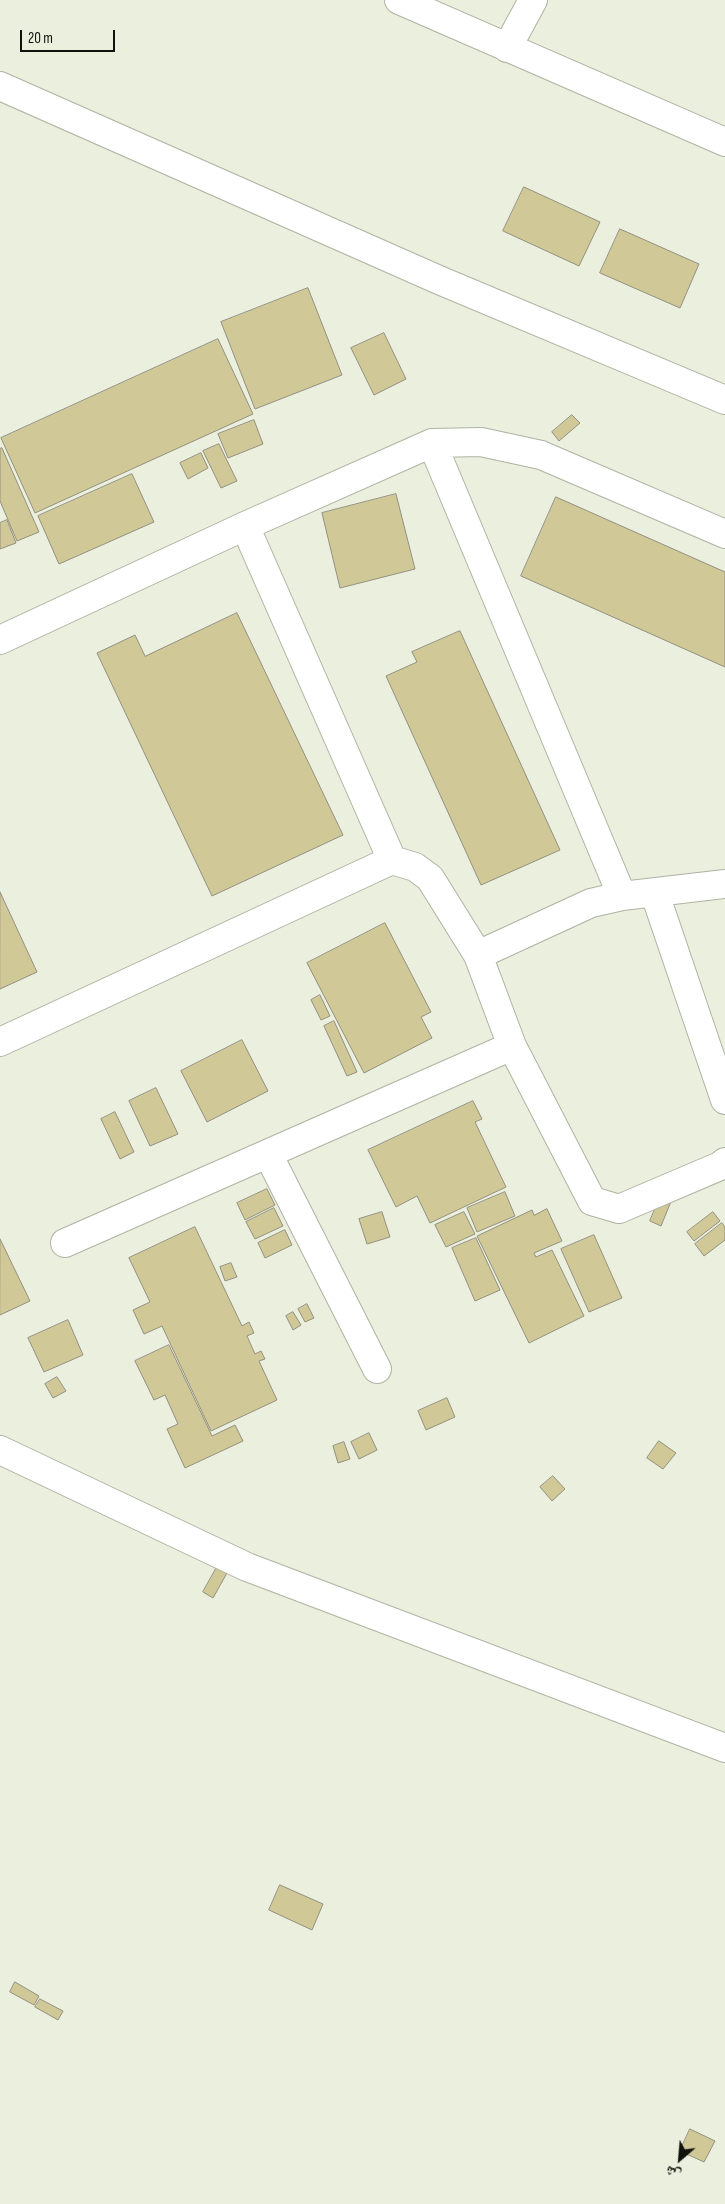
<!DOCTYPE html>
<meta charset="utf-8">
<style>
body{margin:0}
#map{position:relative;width:725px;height:2204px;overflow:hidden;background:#eaefde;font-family:"Sofia Sans Condensed","Noto Naskh Arabic",sans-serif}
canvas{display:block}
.north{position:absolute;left:655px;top:2134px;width:50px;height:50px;-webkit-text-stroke:4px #eaefde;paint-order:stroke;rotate:207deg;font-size:14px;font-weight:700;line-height:20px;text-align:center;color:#11120c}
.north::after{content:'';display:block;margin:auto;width:18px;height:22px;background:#11120c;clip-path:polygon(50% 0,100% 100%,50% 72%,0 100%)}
.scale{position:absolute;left:20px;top:30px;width:95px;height:22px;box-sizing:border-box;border:2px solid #11120c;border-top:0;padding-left:6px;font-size:15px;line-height:18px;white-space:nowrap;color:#11120c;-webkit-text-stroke:4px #eaefde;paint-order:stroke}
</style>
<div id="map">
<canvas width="725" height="2204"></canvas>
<div class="north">ش</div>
<div class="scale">20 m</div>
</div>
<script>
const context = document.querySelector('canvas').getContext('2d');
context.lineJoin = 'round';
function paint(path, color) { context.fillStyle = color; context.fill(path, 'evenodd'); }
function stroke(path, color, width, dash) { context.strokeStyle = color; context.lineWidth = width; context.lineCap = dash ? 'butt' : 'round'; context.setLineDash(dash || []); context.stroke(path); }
const building = new Path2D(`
 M524,187L600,222L579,266L503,231Z
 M620,229L699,264L680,308L600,273Z
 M308,288L342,375L255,409L221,322Z
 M384,333L406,379L374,395L351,348Z
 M218,339L253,414L35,513L1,438Z
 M572,415L580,423L559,441L552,432Z
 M254,420L263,444L228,458L218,434Z
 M219,444L237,481L221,488L203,451Z
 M2,448L39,532L17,541L0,501V449Z
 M201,453L208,468L188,479L180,463Z
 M132,474L154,522L59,564L38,516Z
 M396,494L415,569L340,588L322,513Z
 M556,497L725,572V667L521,576Z
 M7,520L16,543L0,549V523Z
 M237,613L343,835L212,896L97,653L135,635L145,656Z
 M460,631L560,850L481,885L386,676L417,662L412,652Z
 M0,892L37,972L0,989Z
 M385,923L431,1012L421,1017L432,1038L364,1073L307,963Z
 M320,995L330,1016L321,1020L311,1000Z
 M334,1021L357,1072L347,1076L324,1026Z
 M242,1040L268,1091L207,1122L181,1071Z
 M156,1088L178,1134L150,1146L129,1101Z
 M473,1101L482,1119L475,1122L506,1187L430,1223L417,1196L396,1207L368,1150Z
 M115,1112L134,1152L120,1159L101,1119Z
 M267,1189L275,1205L245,1220L237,1203Z
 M505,1192L515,1216L477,1232L467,1208Z
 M661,1195L672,1199L661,1226L650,1221Z
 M274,1208L283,1226L255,1239L246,1222Z
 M547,1209L562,1241L534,1253L536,1257L552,1250L584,1316L529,1343L477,1236L532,1210L534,1215Z
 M382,1212L390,1237L367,1244L359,1219Z
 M464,1212L475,1234L446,1247L435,1225Z
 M713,1212L720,1221L694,1241L687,1232Z
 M722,1223L725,1227V1240L704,1256L695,1244Z
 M195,1227L242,1326L249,1322L254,1333L247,1336L255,1354L261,1351L265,1359L259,1361L277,1400L211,1431L162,1326L144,1334L133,1310L150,1302L129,1258Z
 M285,1230L292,1245L265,1258L258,1243Z
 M594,1235L622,1298L589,1312L561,1249Z
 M476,1238L500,1290L475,1301L452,1248Z
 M0,1239L30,1301L0,1315Z
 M231,1263L237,1277L225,1281L220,1267Z
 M307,1304L314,1318L305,1322L298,1309Z
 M293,1312L301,1325L293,1330L286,1316Z
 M68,1320L83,1355L44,1372L28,1338Z
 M169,1345L212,1436L235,1425L243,1441L185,1468L167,1429L178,1424L165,1395L154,1400L135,1361Z
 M57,1377L66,1391L53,1398L45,1384Z
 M447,1398L455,1417L426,1430L418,1411Z
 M369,1433L377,1450L359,1459L351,1442Z
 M659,1441L676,1453L663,1469L647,1458Z
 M344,1442L350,1459L338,1463L333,1446Z
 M553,1476L565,1489L552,1501L540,1487Z
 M217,1567L227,1573L213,1598L203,1592Z
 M280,1885L323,1904L312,1930L269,1910Z
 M15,1982L39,1996L34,2005L10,1992Z
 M40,1999L63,2011L58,2020L35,2007Z
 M690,2129L715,2141L704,2162L680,2151Z`);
paint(building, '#d0c896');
stroke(building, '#939080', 1);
const street = new Path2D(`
 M399,0L725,142
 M507,48L533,0
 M0,86L439,280L725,400
 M432,443L622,896
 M245,526L392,860
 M0,640L245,526L432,443L481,442L541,455L725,534
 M725,884L622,896L591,903L478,955L512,1046L592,1201L619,1209L720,1166L725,1162
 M655,894L725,1100
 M0,1042L392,860L415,867L430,878L478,955
 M268,1154L377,1369
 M65,1243L512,1046
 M0,1450L247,1567L725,1748`);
stroke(street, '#aeb3a2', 30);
stroke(street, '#fff', 28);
</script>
